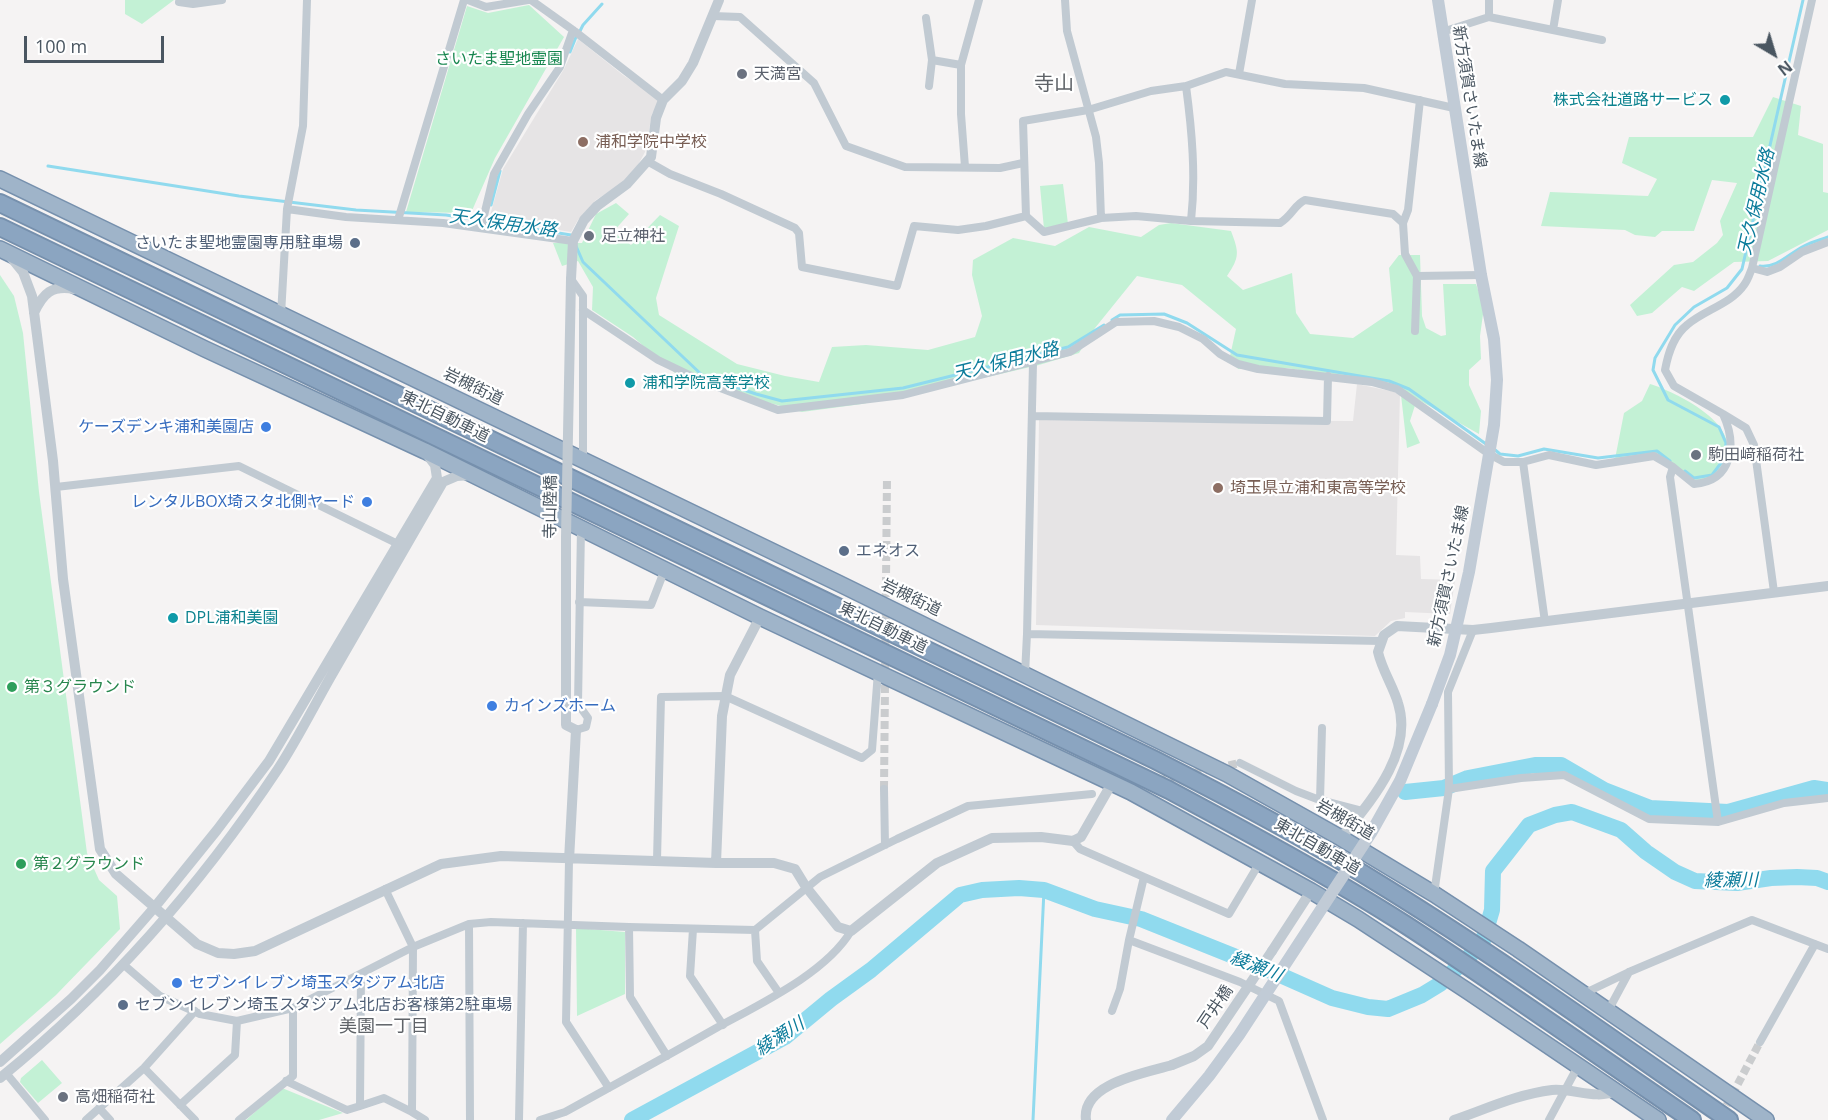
<!DOCTYPE html>
<meta charset="utf-8">
<style>
body{margin:0}
#map{position:relative;width:1828px;height:1120px;overflow:hidden;background:#f5f3f3;font-family:"Open Sans",sans-serif}
canvas{display:block}
.north{position:absolute;left:1744px;top:24px;width:60px;height:60px;-webkit-text-stroke:4px #fff;paint-order:stroke;rotate:142deg;font-size:16px;font-weight:700;line-height:24px;text-align:center;color:#4a5661}
.north::after{content:'';display:block;margin:auto;width:21px;height:27px;background:#4a5661;clip-path:polygon(50% 0,100% 100%,50% 72%,0 100%)}
.scale{position:absolute;left:24px;top:36px;width:140px;height:27px;box-sizing:border-box;border:3px solid #4a5661;border-top:0;padding-left:8px;font-size:18px;line-height:21px;white-space:nowrap;color:#4a5661;-webkit-text-stroke:4px #fff;paint-order:stroke}
</style>
<div id="map">
<canvas width="1828" height="1120"></canvas>
<div class="north">N</div>
<div class="scale">100 m</div>
</div>
<script>
const context = document.querySelector('canvas').getContext('2d');
context.lineJoin = 'round';
function paint(path, color) { context.fillStyle = color; context.fill(path, 'evenodd'); }
function stroke(path, color, width, dash) { context.strokeStyle = color; context.lineWidth = width; context.lineCap = dash ? 'butt' : 'round'; context.setLineDash(dash || []); context.stroke(path); }
function write(font, color, halo, rows, align = 'center') {
  context.font = font + ' "Open Sans","Noto Sans JP",sans-serif'; context.lineWidth = 4.5; context.setLineDash([]); context.textBaseline = 'middle'; context.strokeStyle = halo; context.fillStyle = color; for (const [text, x, y, turn = 0] of rows) {
    context.save(); context.translate(x, y); context.rotate((+turn || 0) * Math.PI / 180); context.textAlign = isNaN(turn) ? turn : align; if (halo) context.strokeText(text, 0, 0); context.fillText(text, 0, 0); context.restore();
  }
}
paint(new Path2D(`
 M578,39L623,75L657,98L658,104L652,114L645,152L638,165L621,184L596,200L578,220L571,232L489,219L503,169L564,69Z
 M1357,384L1400,393L1396,555L1420,556L1421,579L1455,580L1450,614L1405,612V618L1391,621L1375,636L1036,625L1039,420L1353,421Z`), '#e6e4e5');
paint(new Path2D(`
 M125,0H174L142,24L125,14Z
 M529,5L564,37L495,158L471,213L406,212L467,6L488,13Z
 M1773,97L1801,106L1798,135L1823,144V192L1828,193V230L1768,261L1734,262L1694,291L1682,287L1652,313L1637,316L1630,305L1674,265L1693,262L1717,243L1723,235L1720,221L1737,183L1712,180L1694,231H1662L1655,237L1635,235L1625,230L1541,226L1550,192L1648,196L1657,179L1622,163L1629,137H1753Z
 M1063,184L1068,224L1044,229L1040,186Z
 M616,203L629,214L613,232L631,245L660,215L679,226L656,298L659,315L737,364L785,376L819,382L832,347L866,345L928,350L975,337L982,316L972,275L973,260L1013,238L1055,246L1089,227L1141,237L1159,225L1171,223L1231,231C1239,252 1240,257 1227,276L1243,290L1292,273L1296,313L1310,334L1353,338L1393,311L1389,268L1399,255H1420L1422,316L1426,328L1441,336L1446,335L1443,284H1476L1484,307L1480,336L1481,359L1469,370V385L1481,411L1479,434L1417,399L1410,421L1420,443L1407,448L1401,395L1398,386L1287,368L1238,369L1230,356L1236,329L1182,285L1137,276L1095,328L1079,353L1039,365L931,390L862,404L802,412L695,382L675,373L633,337L592,310L593,287L578,261L562,266L553,243H582L596,214Z
 M0,275L14,296L23,333L39,492L87,853L99,880L117,896L120,929L56,995L0,1044Z
 M1650,384C1676,392 1742,424 1725,459C1718,474 1714,477 1697,481L1656,454L1615,459L1624,413L1642,401Z
 M576,928L625,932V994L577,1016Z
 M42,1060L62,1083L38,1103L20,1082L21,1078Z
 M282,1088L343,1113L319,1120H246Z`), '#c3f1d5');
stroke(new Path2D(`
 M579,33L583,25L602,4
 M570,52L576,37
 M48,166L239,196L356,210L446,215L571,235
 M491,205L500,171
 M576,246L583,262L703,376L756,394L782,401L903,388L1068,347L1104,325
 M1760,266C1778,268 1788,254 1804,246C1812,242 1820,240 1828,237
 M1112,320L1120,315L1164,314L1187,323L1237,355L1389,381L1409,389L1486,444
 M1494,449L1500,454L1518,456L1544,449L1598,458L1657,451L1670,461
 M1685,471L1694,478L1712,475L1724,459L1726,443L1719,427L1668,400L1653,370L1655,358L1675,325L1694,307L1727,288L1742,269L1803,0
 M1033,1120L1044,890`), '#90daee', 3);
stroke(new Path2D(`
 M1405,792L1444,788L1468,778L1535,765H1561L1604,790L1650,808L1728,812L1814,788L1828,790
 M632,1120L785,1037L831,999L871,970L960,895L982,890L1019,888L1044,890L1095,909L1141,919L1271,971L1332,998L1368,1007L1388,1009L1422,995L1440,984L1482,944L1492,910L1493,871L1529,825L1555,815L1572,812L1621,830L1646,852L1675,872L1695,881L1737,883L1771,878L1797,877L1817,878L1828,882`), '#90daee', 16);
stroke(new Path2D(`
 M1123,788L1240,763
 M884,789L887,477
 M1721,1116L1760,1042`), '#caccce', 8, [8, 4]);
const trunk = new Path2D(`
 M0,179L838,583L1227,774L1341,838L1434,894L1518,949L1766,1120
 M0,249L205,349L425,451L760,617L1131,792L1311,891L1358,919L1469,992L1658,1120`);
const motorway = new Path2D(`
 M0,203L1155,760C1234,800 1311,841 1386,888C1504,961 1616,1042 1729,1120
 M0,227L1169,790C1249,833 1329,876 1406,925C1503,988 1597,1055 1692,1120`);
stroke(trunk, '#7690ad', 18);
stroke(motorway, '#7690ad', 20);
stroke(new Path2D(`
 M468,0L486,7L528,0
 M531,0L573,30L663,100
 M1065,0L1067,31L1096,137L1099,163L1101,218
 M1489,0V17
 M179,2L193,4L222,0
 M713,16L740,17L814,83L846,146L905,167L1000,168L1023,163
 M926,18L932,60L929,86
 M1553,30L1558,0
 M1442,32L1489,17L1602,40
 M932,60L961,65
 M1239,74L1252,0
 M1186,86C1192,131 1196,176 1191,221
 M647,161L670,174L721,194L795,228L799,233L802,267L897,286L914,226L958,230L986,226L1026,216
 M965,167L961,114V65L979,0
 M287,209L346,217L443,223L573,241
 M398,220L464,0
 M1403,223L1393,214L1305,200C1295,204 1292,216 1280,223L1191,221L1136,216L1101,218L1044,232L1026,216L1023,121L1088,110L1151,91L1186,86L1226,72L1285,84L1364,88L1454,108
 M481,228L494,174L528,114L560,67L573,30
 M1752,268L1767,272L1780,267L1802,252L1828,242
 M1417,276L1481,275
 M571,279L583,296V461
 M583,310L658,360L702,381L778,410L903,395L1070,352L1116,322L1154,321L1179,327L1203,339L1220,354L1238,364L1258,369L1372,382L1397,389L1489,454L1504,462H1523L1549,455L1596,465L1654,456L1673,467L1694,484C1733,481 1737,444 1723,414L1674,386L1665,370C1668,354 1673,336 1687,325C1704,310 1731,304 1744,285C1748,280 1750,273 1752,268L1812,0
 M281,315L287,209L303,126L307,0
 M1415,331L1417,276L1405,254L1403,223L1408,210L1420,100
 M1723,414L1746,428L1754,445L1774,592
 M1032,416L1327,421L1328,376
 M1523,462L1545,622
 M1673,467L1670,477L1718,822
 M56,487L239,466L398,544
 M579,602L651,605L665,569
 M1027,634L1381,641
 M1025,674L1027,634L1033,363
 M576,730L586,727L588,718L578,704L581,528
 M1240,763L1296,791L1317,799L1363,811
 M884,789L885,845
 M1449,789L1521,778L1564,775L1649,819L1718,822L1784,803L1828,798
 M1320,800L1322,728
 M1073,841L1080,849L1144,877
 M569,860L566,1022L609,1088
 M657,860L661,697L725,696L862,758L872,750L878,672
 M385,889L413,947L412,1112L425,1120
 M1434,894L1449,789L1448,692L1473,630
 M469,924L470,1120
 M629,927L630,997L667,1056
 M693,929L690,976L723,1025
 M755,930L757,961L779,993
 M1129,940L1144,877L1229,914L1260,862
 M124,965L160,996L200,1014L237,1021L293,1008L413,947L469,924L491,922L629,927L755,930L820,877L897,839L968,806L1092,794
 M361,974L360,1106L384,1098L412,1112
 M1583,994L1629,972L1752,920L1828,949
 M1112,1011L1120,989L1129,940L1240,982L1279,1001L1323,1120
 M1608,1011L1629,972
 M1760,1042L1815,944
 M144,1068L195,1120
 M6,1073L45,1120
 M286,1081L347,1110L360,1106
 M180,1105L235,1055L237,1021
 M99,1108L110,1120
 M86,1120L144,1068L195,1011
 M239,1120L293,1076V1008
 M519,1120L523,923
 M540,1120L565,1112C616,1084 667,1056 718,1027C760,1004 826,973 851,931
 M1549,1120L1578,1066`), '#c1cad2', 8);
stroke(new Path2D(`
 M10,256L23,272L32,296L53,461L63,579L100,849L116,874L197,944L218,953L234,954L255,951L441,864L501,856L716,863L722,716L730,675L760,617
 M571,279L573,241L584,220L597,206L627,184L651,157L656,118L663,100L682,81L693,63L719,0
 M34,313C43,293 52,285 74,289
 M1341,838C1370,802 1414,753 1398,703C1393,686 1382,670 1378,652L1384,635L1397,626L1473,630L1491,628L1828,586
 M569,860L576,730
 M716,863H774L795,869L806,887L838,927L851,931L937,863L992,838L1041,837L1073,841L1081,837L1112,783
 M1272,951L1311,891
 M0,1062L71,999L100,970L154,908L217,830L269,761L437,478L435,465L426,453
 M0,1078C109,990 201,885 278,769C297,740 313,708 330,678C368,613 405,547 443,482L457,476L471,475
 M1086,1120C1081,1083 1146,1073 1172,1065
 M1454,1120C1486,1109 1518,1094 1552,1090C1573,1088 1596,1100 1616,1091`), '#c1cad2', 10);
stroke(new Path2D(`
 M1432,704L1450,655L1469,572L1494,425L1497,380L1494,339L1481,275L1438,0`), '#c1cbd6', 12);
stroke(trunk, '#9fb4c9', 15);
stroke(motorway, '#8ba5c1', 16);
stroke(new Path2D(`
 M571,279L566,537V725L576,730
 M1172,1065L1194,1056L1208,1046L1272,951`), '#c1cad2', 10);
stroke(new Path2D(`
 M1172,1120L1209,1076L1239,1035L1371,833L1400,781L1432,704`), '#c1cbd6', 12);
for (const [x, y, r, color] of [
 [742,74,6,"#6b7280"],
 [1725,100,6,"#0f9aa8"],
 [583,142,6,"#8d6e63"],
 [589,236,6,"#6b7280"],
 [355,243,6,"#5c6f8a"],
 [630,383,6,"#0f9aa8"],
 [266,427,6,"#3f7fe0"],
 [1696,455,6,"#6b7280"],
 [1218,488,6,"#8d6e63"],
 [367,502,6,"#3f7fe0"],
 [844,551,6,"#5c6f8a"],
 [173,618,6,"#0f9aa8"],
 [12,687,6,"#2e9e5b"],
 [492,706,6,"#3f7fe0"],
 [21,864,6,"#2e9e5b"],
 [177,983,6,"#3f7fe0"],
 [123,1005,6,"#5c6f8a"],
 [63,1097,6,"#6b7280"]
]) { const dot = new Path2D(); dot.arc(x, y, r, 0, 2 * Math.PI); context.fillStyle = color; context.fill(dot); stroke(dot, '#fff', 2); }
write('16px', '#17864f', '#fff', [
 ["さいたま聖地霊園",499,59]
]);
write('16px', '#5b616d', '#fff', [
 ["天満宮",754,74],
 ["足立神社",601,236],
 ["駒田﨑稲荷社",1708,455],
 ["高畑稲荷社",75,1097]
], 'left');
write('16px', '#4a5661', '#fff', [
 ["新方須賀さいたま線",1469,97,81],
 ["岩槻街道",473,387,26],
 ["東北自動車道",445,417,26],
 ["寺山陸橋",551,507,-89],
 ["新方須賀さいたま線",1449,576,-78],
 ["岩槻街道",911,598,26],
 ["東北自動車道",883,628,26],
 ["岩槻街道",1345,820,30],
 ["東北自動車道",1317,847,30],
 ["戸井橋",1216,1007,-56]
]);
write('16px', '#0d838f', '#fff', [
 ["株式会社道路サービス",1713,100,"right"],
 ["浦和学院高等学校",642,383],
 ["DPL浦和美園",185,618]
], 'left');
write('16px', '#785e54', '#fff', [
 ["浦和学院中学校",595,142],
 ["埼玉県立浦和東高等学校",1230,488]
], 'left');
write('16px', '#4e5e75', '#fff', [
 ["さいたま聖地霊園専用駐車場",343,243,"right"],
 ["エネオス",856,551],
 ["セブンイレブン埼玉スタジアム北店お客様第2駐車場",135,1005]
], 'left');
write('16px', '#366cbe', '#fff', [
 ["ケーズデンキ浦和美園店",254,427],
 ["レンタルBOX埼スタ北側ヤード",355,502],
 ["カインズホーム",504,706,"left"],
 ["セブンイレブン埼玉スタジアム北店",189,983,"left"]
], 'right');
write('16px', '#27864d', '#fff', [
 ["第３グラウンド",24,687],
 ["第２グラウンド",33,864]
], 'left');
write('italic 18px', '#0c7c9b', '#fff', [
 ["天久保用水路",1757,202,-77],
 ["天久保用水路",503,224,8],
 ["天久保用水路",1006,362,-14],
 ["綾瀬川",1731,881,-1],
 ["綾瀬川",1256,967,22],
 ["綾瀬川",780,1037,-33]
]);
write('18px', '#5f6368', '#fff', [
 ["美園一丁目",384,1027]
]);
write('20px', '#5f6368', '#fff', [
 ["寺山",1054,84]
]);
</script>
